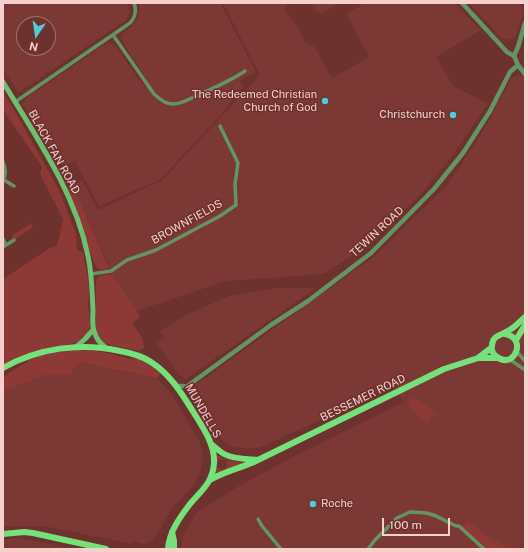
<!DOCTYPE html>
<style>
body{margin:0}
#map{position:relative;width:528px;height:552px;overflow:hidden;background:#6d312e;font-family:"Public Sans",sans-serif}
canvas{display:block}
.frame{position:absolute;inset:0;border:4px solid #f5d0cc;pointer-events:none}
.north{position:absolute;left:16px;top:16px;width:40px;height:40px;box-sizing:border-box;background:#6d312e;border:1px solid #a3716d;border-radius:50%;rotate:193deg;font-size:11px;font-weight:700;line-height:16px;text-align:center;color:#f5d0cc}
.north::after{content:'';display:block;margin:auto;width:14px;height:18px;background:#52cbd8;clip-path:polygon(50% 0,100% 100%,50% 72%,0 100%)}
.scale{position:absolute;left:382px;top:518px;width:68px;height:18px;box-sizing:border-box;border:2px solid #f5d0cc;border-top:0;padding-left:5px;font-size:12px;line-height:14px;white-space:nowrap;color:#f5d0cc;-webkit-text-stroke:3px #6d312e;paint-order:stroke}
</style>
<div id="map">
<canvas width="528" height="552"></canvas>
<div class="frame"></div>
<div class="north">N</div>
<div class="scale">100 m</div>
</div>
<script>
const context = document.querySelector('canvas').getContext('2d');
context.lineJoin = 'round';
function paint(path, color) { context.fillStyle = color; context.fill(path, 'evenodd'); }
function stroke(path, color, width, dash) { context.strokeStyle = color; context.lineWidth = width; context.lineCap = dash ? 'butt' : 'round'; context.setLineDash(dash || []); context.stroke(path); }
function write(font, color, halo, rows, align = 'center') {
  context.font = font + ' "Public Sans",sans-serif'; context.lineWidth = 3; context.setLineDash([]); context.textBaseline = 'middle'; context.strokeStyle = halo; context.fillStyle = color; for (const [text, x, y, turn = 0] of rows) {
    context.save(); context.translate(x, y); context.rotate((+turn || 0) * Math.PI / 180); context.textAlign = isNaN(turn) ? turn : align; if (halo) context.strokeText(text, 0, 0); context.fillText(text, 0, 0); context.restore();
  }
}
paint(new Path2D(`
 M3,3H128L130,12L126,20L18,93L3,68ZM24,24H48V48H24Z
 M139,3H220L256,72L240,80L243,87L218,118L161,179L99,206L75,161L63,166L23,104L26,98L107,43L115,45L142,84L147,80L121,40L122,34L132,26L138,17L139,8Z
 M223,3H287L284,9L297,26L306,43L314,46L332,78L369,57L346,14L365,3H454L481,30L436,57L453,86L488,103L456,151L422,193L367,246L324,274L226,281L137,311L114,278L73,185L82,180L98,210L162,180L260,75Z
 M311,3H339L324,12L320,13L316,11Z
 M469,3H519L524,8L516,37L511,39H506L501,38Z
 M521,74L525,78V549H181L183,536L197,512L241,485L298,454L404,402L393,387L261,447L250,449L241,448L230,446L223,441L210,427L191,388L376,255L448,184L485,128L512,77Z
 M277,288H316L186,379L179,375L156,343L165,337L160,331L188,314L229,296Z
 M79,362L157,378L172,394L199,440L202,451L203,460L201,470L197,479L193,486L173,507L158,533L152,541L148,543L144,544L133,541L132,544L44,526H3V386Z
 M18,538L51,544L69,549H3V540Z`), '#7c3834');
paint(new Path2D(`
 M3,92L12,106L59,190L76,234L77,250L83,252L87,273L89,289L88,304L90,322V328L87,333L80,341L70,344L43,349L3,365V279L50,248L57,245L63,219L42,178L40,173L42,167L3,110Z
 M73,185L109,268L107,269L100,270L95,265L66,188Z
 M31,223L33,227L14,240L11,236Z
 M112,274L114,278L137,311L140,318L132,323C137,330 144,339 144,348L139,351L107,344L99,339L96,332V280L101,275Z
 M69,350L95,351L112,354L129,359C140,355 151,366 160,373L159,376L157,378L79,362L69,375L48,374L3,391V377L31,359L54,352Z
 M411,398C421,399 430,408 438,414L436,417L433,415L427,425L408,405Z
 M217,455L227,460L244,463H245L229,468L215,474L217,467ZM222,459L227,461L226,468L222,470L217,467L218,461Z
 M467,521L489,537L511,549H487L462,527Z`), '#8d3936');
stroke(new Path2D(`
 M113,35L154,94C160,99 165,104 173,104C180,104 188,100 194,97C211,89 229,82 245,71
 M15,102L130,23C135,18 137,10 134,3
 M3,162C6,169 6,175 3,181
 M4,180L14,186
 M3,239L6,245
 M3,247L14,240
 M91,274L111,271L127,260L156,250L220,216L236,205L235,184L238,163L220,126
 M517,352L525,361
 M509,359L525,370
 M258,519L262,526L281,549
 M368,549L375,540L397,518L410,512L427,513L436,516L456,526H459L484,549`), '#639564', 3.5);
stroke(new Path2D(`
 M462,3L507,52L514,56L518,65L525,74
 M514,56L518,47L525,23
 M177,386H184L186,387L271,325L308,301L371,253L434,189L463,153L490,111L510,72L518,65`), '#639564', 4.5);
stroke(new Path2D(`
 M3,82C36,137 75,192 88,256C92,274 92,292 93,310C93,317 92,325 94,331C96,339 100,343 106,348
 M76,347L85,339L93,330`), '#6ec071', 5);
stroke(new Path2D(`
 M505,334C528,338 514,370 497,357C493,354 491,350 492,346C492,334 504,335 511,329C516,326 520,321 525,317
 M516,340L525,325
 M478,358L491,348
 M3,368C38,348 81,342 120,351C131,353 142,356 151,362C171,375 182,394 194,413C203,428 215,444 214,463C213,482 202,490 190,504C180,517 169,532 168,549
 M211,444C215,447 219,451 224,454C233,459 247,459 258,460
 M210,480C225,471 242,468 258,460L444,369L478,358H499
 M172,532L174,541V549
 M3,534L24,532L33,533L106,549`), '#75e17b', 6);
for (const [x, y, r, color] of [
 [325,101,4,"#52cbd8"],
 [453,115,4,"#52cbd8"],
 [313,504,4,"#52cbd8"]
]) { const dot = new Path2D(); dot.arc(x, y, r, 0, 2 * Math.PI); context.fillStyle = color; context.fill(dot); stroke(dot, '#6d312e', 1.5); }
write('11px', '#f5d0cc', '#6d312e', [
 ["The Redeemed Christian",317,95],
 ["Church of God",317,108],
 ["Christchurch",445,115],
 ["Roche",321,504,"left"]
], 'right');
write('11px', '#f5d0cc', '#6d312e', [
 ["BLACK FAN ROAD",54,152,61],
 ["BROWNFIELDS",187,222,-29],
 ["TEWIN ROAD",377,232,-43],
 ["BESSEMER ROAD",363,398,-26],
 ["MUNDELLS",203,411,60]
]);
</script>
